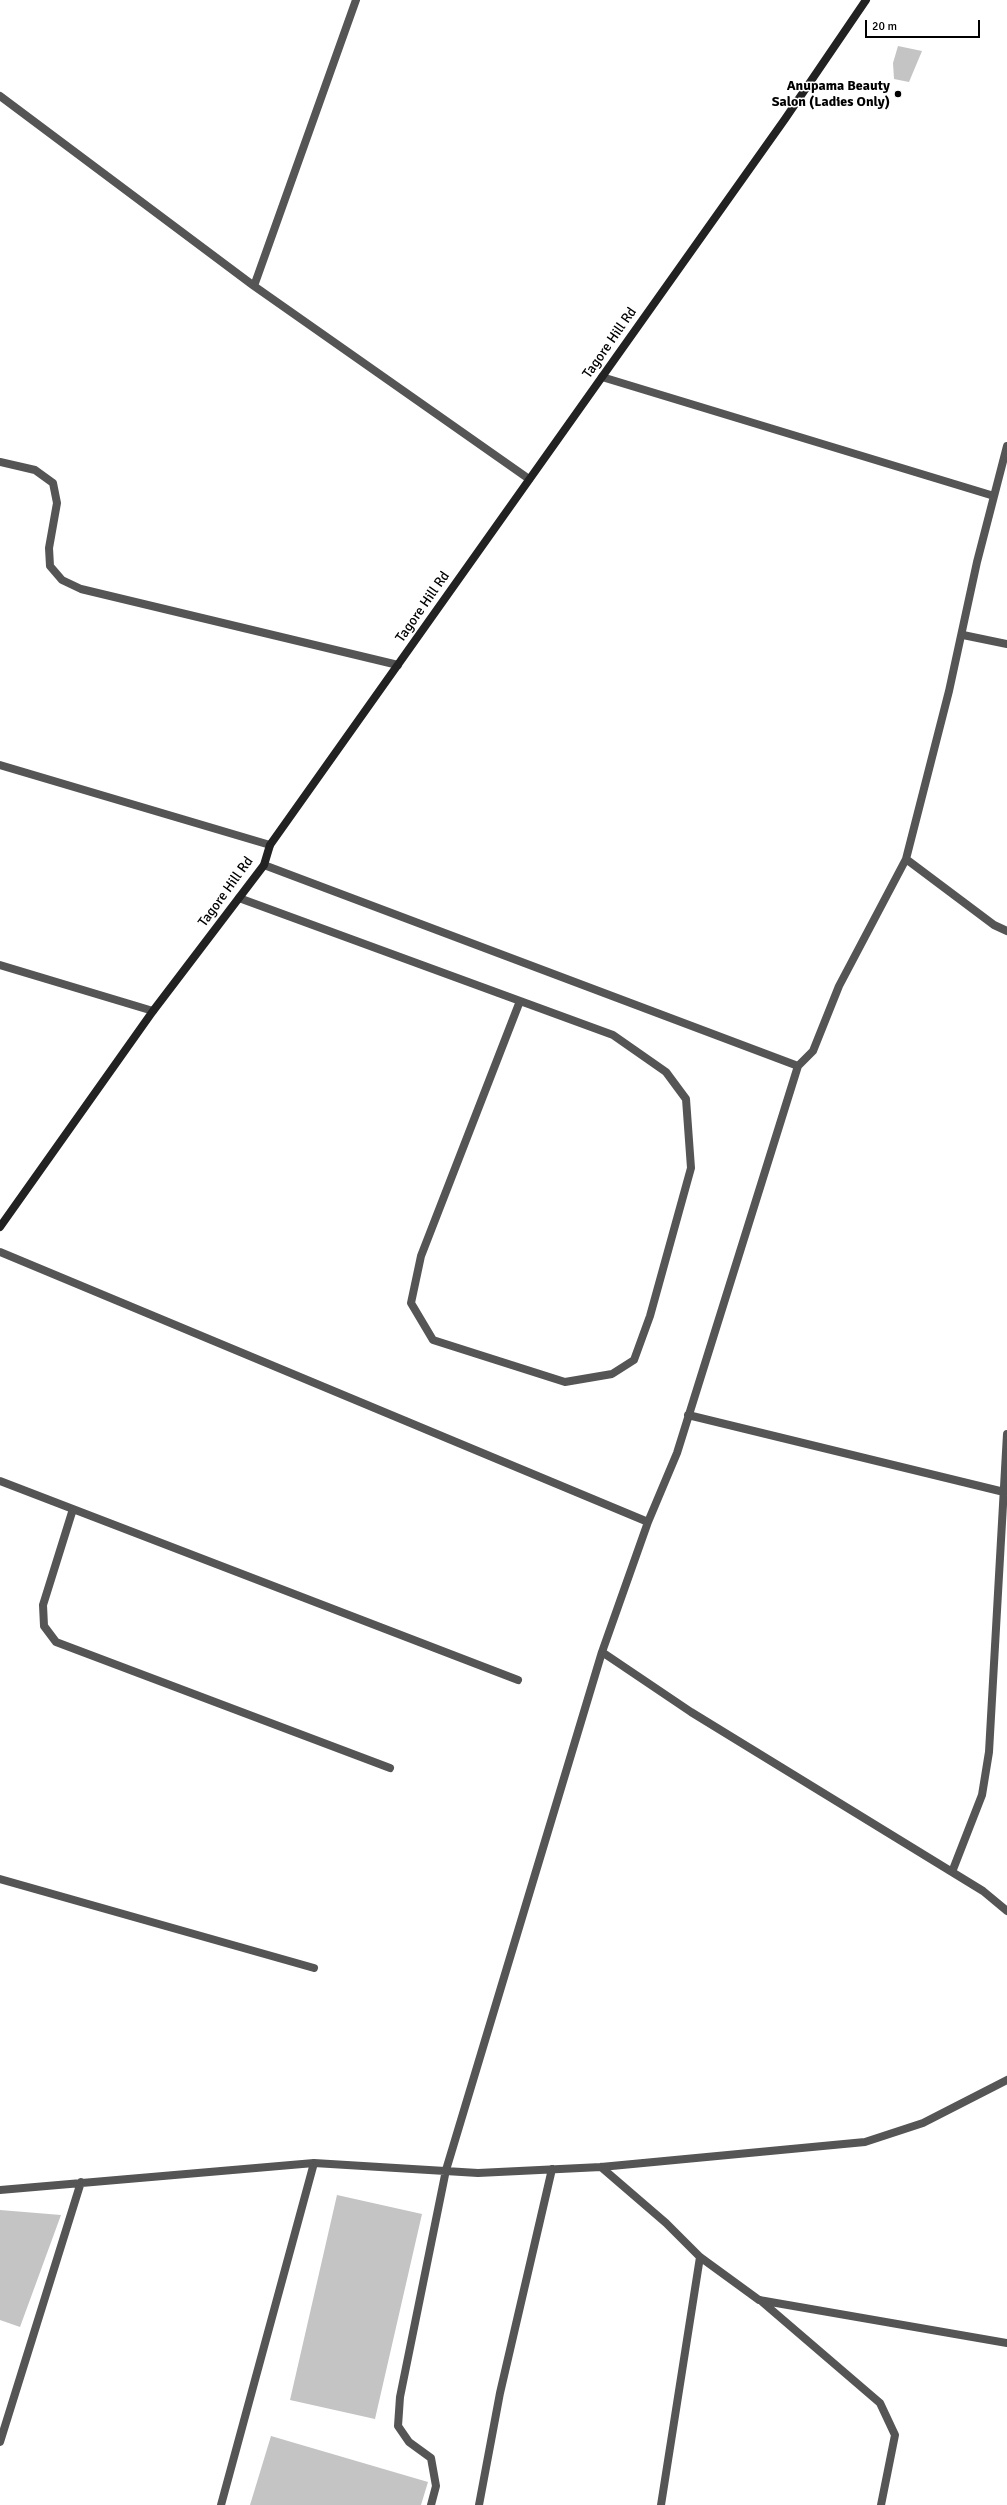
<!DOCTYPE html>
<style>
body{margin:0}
#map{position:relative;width:1007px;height:2505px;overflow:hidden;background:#fff;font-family:Signika,sans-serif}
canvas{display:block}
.scale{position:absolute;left:865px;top:20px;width:115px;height:18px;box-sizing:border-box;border:2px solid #000;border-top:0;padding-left:5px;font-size:12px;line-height:14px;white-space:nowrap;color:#000;-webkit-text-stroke:3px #fff;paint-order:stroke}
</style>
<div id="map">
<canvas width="1007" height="2505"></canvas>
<div class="scale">20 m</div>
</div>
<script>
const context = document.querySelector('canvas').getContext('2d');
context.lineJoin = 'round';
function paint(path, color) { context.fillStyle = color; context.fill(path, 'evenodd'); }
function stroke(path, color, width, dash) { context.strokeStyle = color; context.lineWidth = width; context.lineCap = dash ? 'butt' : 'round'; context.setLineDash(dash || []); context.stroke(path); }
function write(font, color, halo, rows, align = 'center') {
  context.font = font + ' Signika,sans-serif'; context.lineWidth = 3; context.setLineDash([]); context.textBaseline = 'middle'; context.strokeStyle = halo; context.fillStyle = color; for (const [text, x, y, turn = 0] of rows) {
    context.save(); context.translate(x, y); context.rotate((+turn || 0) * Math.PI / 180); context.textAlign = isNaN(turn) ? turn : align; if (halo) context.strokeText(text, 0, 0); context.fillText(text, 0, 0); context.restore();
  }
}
paint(new Path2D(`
 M898,46L922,51L909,82L894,79L893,63Z
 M337,2195L422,2214L375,2419L290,2400Z
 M0,2210L61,2215L20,2327L0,2320Z
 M271,2436L428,2482L421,2505H250Z`), '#c4c4c4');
stroke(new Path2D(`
 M0,96L254,286L529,479
 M254,286L356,0
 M602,377L994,496
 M0,462L35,470L53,483L57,503L49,548L50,566L62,580L81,589L398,665
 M963,635L1007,644
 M0,765L270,845
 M906,859L949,691L977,562L1007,446
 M264,865L798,1066L677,1453L648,1522L602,1652L691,1712L983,1891L1007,1911
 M239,898L613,1035L666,1072L686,1099L691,1168L650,1316L634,1360L612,1374L565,1382L433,1340L411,1303L421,1256L520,1001
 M0,965L153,1011
 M798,1066L813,1051L839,986L906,859L994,925L1007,931
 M0,1252L648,1522
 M688,1415L1004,1492
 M0,1481L518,1680
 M73,1509L43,1605L44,1626L56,1642L390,1768
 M952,1872L982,1795L989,1752L1007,1434
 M0,1879L314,1968
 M601,2167L666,2223L700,2257L759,2300L1007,2343
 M0,2190L314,2163L478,2173L601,2167L865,2142L923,2123L1007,2080
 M760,2300L880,2403L895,2435L881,2505
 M0,2442L81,2182
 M221,2505L314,2163
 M431,2505L436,2486L431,2458L409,2442L398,2426L400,2397L446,2170L602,1652
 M479,2505L500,2393L552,2169
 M661,2505L700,2257`), '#555', 8);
stroke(new Path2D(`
 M0,1227L153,1011L264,865L270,845L785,119L866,0`), '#222', 8);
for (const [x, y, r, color] of [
 [898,94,4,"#000"]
]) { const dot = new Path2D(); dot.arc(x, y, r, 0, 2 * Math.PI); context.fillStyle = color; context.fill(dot); stroke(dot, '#fff', 1.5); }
write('bold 14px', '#000', '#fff', [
 ["Anupama Beauty",890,86],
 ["Salon (Ladies Only)",890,102]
], 'right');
write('14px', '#000', '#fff', [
 ["Tagore Hill Rd",610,343,-55],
 ["Tagore Hill Rd",423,607,-55],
 ["Tagore Hill Rd",226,892,-54]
]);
</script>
